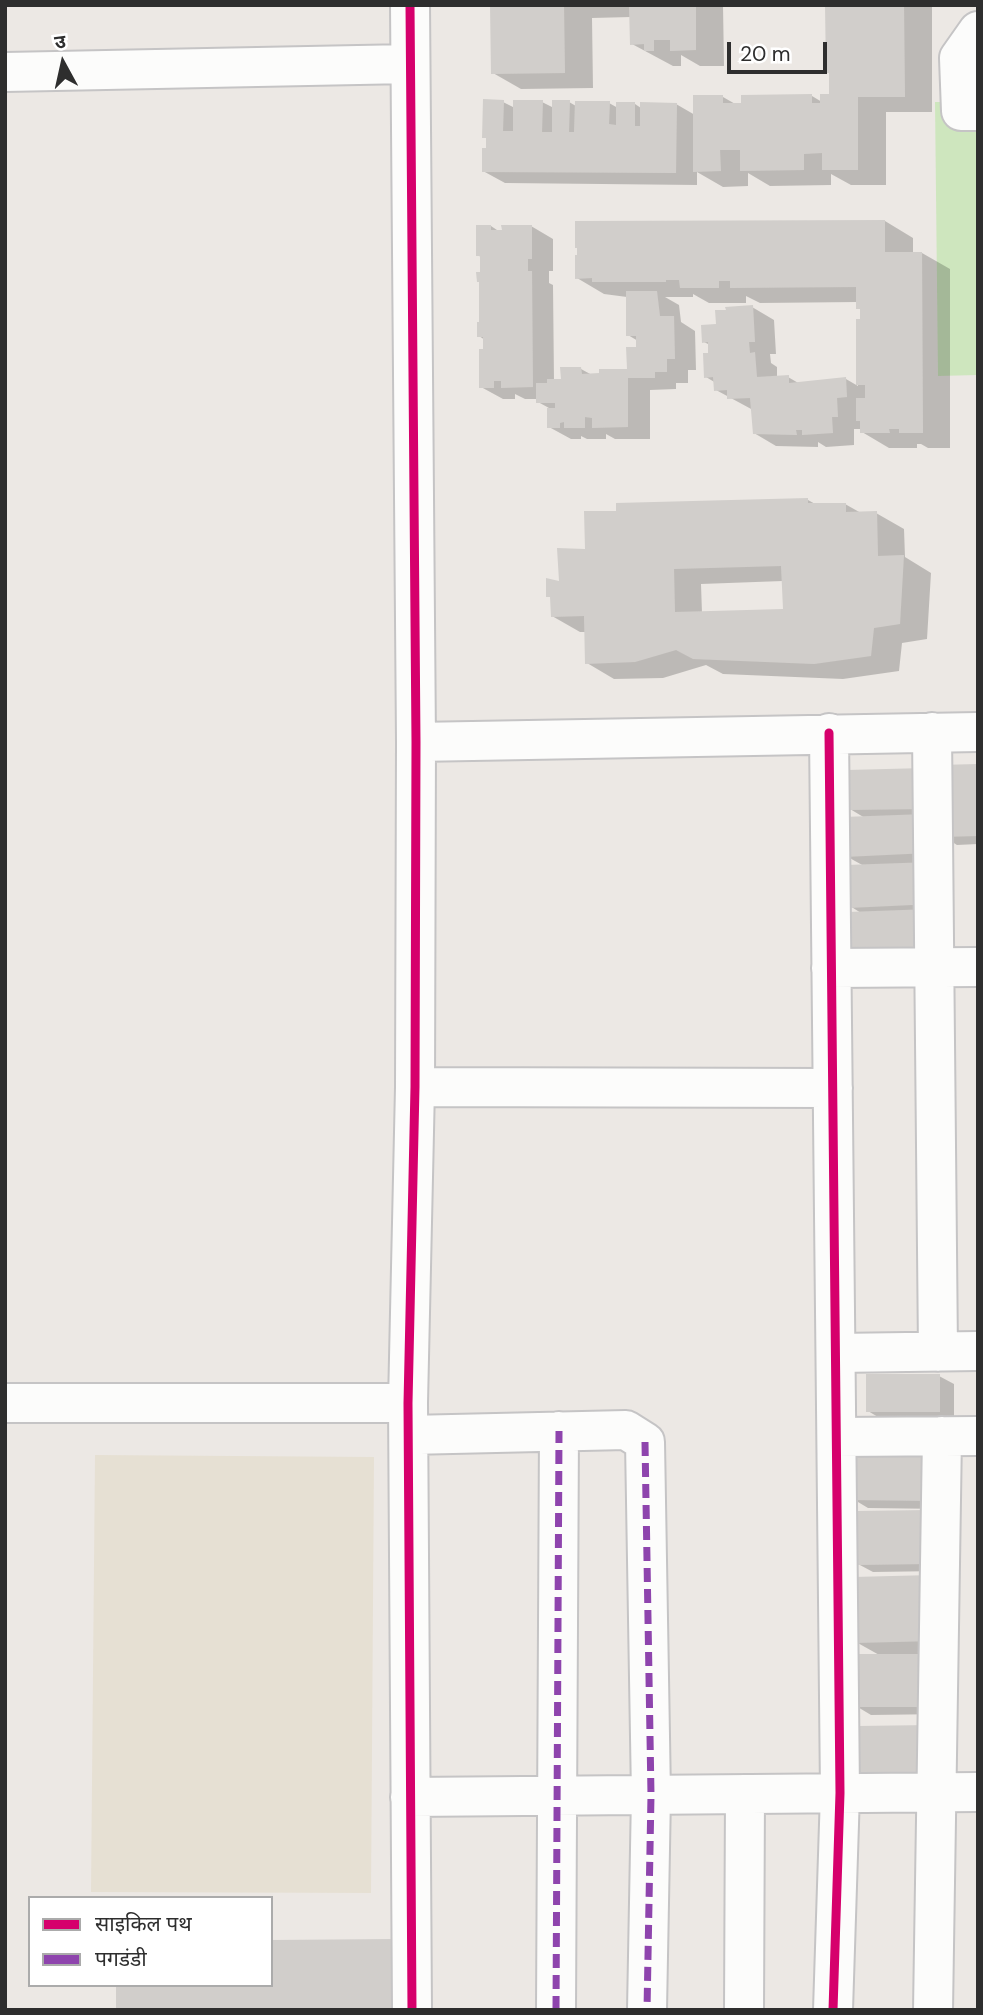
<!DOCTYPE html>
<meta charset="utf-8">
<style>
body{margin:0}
#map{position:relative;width:983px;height:2015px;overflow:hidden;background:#ece8e4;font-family:"DM Sans","Noto Sans Devanagari",sans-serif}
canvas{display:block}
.frame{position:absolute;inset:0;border:7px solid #2e2e2e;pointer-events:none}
.legend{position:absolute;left:28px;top:1896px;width:245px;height:91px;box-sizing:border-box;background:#fff;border:2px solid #ababab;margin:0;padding:9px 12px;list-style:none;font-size:21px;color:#2e2e2e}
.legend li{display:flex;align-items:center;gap:14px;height:35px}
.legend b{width:35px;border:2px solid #ababab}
.north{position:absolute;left:28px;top:28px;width:70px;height:70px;-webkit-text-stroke:5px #fff;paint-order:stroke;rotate:352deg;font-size:19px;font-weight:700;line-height:28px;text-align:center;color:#2e2e2e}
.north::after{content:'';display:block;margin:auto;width:24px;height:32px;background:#2e2e2e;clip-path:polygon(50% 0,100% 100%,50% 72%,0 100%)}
.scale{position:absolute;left:727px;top:42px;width:100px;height:32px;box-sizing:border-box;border:4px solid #2e2e2e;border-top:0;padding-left:9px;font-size:21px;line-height:24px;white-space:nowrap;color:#2e2e2e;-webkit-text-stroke:5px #fff;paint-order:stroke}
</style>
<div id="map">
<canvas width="983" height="2015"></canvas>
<div class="frame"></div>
<ul class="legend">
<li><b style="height:9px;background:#d6006c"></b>साइकिल पथ</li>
<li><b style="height:9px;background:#8e44ad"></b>पगडंडी</li>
</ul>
<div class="north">उ</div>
<div class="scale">20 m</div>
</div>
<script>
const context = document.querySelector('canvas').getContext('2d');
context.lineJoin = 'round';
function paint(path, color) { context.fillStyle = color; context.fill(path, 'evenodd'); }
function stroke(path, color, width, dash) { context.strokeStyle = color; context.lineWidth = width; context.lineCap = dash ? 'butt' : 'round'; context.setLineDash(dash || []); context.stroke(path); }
paint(new Path2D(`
 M95,1455L374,1457L371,1893L91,1892Z`), '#e6e0d3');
paint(new Path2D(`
 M935,102H978V375L938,376Z`), '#cee6be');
paint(new Path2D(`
 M492,5H723L724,66H700L681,55V66H673L632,44L631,17L592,18L593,88L521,89L493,73Z
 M827,5H932V112H886V185H851L831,174V185L770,186L748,173V186L723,187L697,172V185L505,183L483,171L487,150L488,139L484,137L503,102L515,108L542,102L554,108L569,102L576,106L609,103L618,108L635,104L641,108L676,104L695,115L723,97L737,105L812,96L822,102L831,96Z
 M885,221L913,238V253H922L950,269V448H928L921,444H917V448H889L862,432V429H854V445L826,447L818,442V447L776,446L754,433L753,410L716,390V383L706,377L710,345L704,342L718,325L752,307L774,320L776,354H770L771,363L777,367V378L788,377L800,384L846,379L858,386L857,321H862V310L858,302L760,303L746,296V303H709L693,294V297H665L679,305L681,322L695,331L696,370H688V383H676V389L650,390V439H615L606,434V439H587L581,436V439H571L549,427V408L538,402V399H525L515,394V399H503L481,387L485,340L479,336L482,258L478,255L491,226L500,232L531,226L553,239V271H549V283L553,285L554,381L562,380L581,369L592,375L628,371L638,348V341L628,335L627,297L604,294L577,278Z
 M808,500L817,505L845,504L861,513H876L904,529L905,557L931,573L927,639L902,643L899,671L843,679L723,674L706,665L663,678L614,679L587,663L586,632H580L552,616V598L548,596L587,551ZM783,581L784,611L702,613L701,584Z
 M978,766V844L957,845L941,835L933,913H861L850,906L864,866L846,856L865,818L850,809Z
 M939,1376L954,1384V1420H883L868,1411Z
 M853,1448L945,1509L868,1508L853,1499Z
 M942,1521V1571L873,1572L858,1564Z
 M931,1577L945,1714L871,1715L856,1706L881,1656L856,1642Z`), '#0003');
paint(new Path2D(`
 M490,5H564L565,73L491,74Z
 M629,5H696V50L670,51V40H654V51H644V44L630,45Z
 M825,5H904L905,97H858V170H822V153L804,154V170L740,171V150H720L721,171L693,172V95H723V103H741V95L812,94V103H820V94H829V73H826Z
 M483,99L504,100L503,131H513V100H543L542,132H552V100H570L569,132H574L575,101H610L609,124L616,125V102H635V126H640V102L677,103L676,173L482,172V148H486V138H482Z
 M885,220V252H922L923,433H899V429H889L890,433H860V421H856V398H865V385H856V319H860V309H856V287L730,288V281H719V288H680L679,280H666V282H592V278L575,279V255H577V248H575V221Z
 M476,225H491V230H502L501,225H532V259H528V271H532L533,387L501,388V381H494V388H479V349H483V337H477V322H479V282H477L476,272H480V256H476Z
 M626,291H657L660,316H674L675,359H667V372H655V378H628V427L592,428V418L585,417V428H564V422L560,423V428H547V408H555V403H536V383H547V379H561L560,367H581L582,374L599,373V369H627L626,347H636V336H626Z
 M753,305L755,342H749L750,353L755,352L757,377L789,375V383L846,377L847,397L837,398L838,417H832L833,433L802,435V430H796L797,435L753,434L750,398L727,399V390L714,391L713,377L704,378L703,353H708V342L702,343L701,325L716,324L715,310H726L725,307Z
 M808,498V503H846V512L877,511L878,556L904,555L900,624L874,628L871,656L814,664L693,659L676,650L635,662L585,664L584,616L551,617L550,597H546V578L559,581L557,548L585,549L584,511H616V503ZM781,566L783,609L675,612L674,569Z
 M978,764V836L940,837L938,765Z
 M925,768L926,809L848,810L847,770Z
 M926,814L928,853L844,857L843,817Z
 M932,862L933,904L848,908L846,865Z
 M931,909L933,951L849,953L848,912Z
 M866,1374H940V1412H866Z
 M852,1446L932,1447L931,1501L851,1500Z
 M928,1510V1564L857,1565L856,1511Z
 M932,1575L934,1641L855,1643L853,1577Z
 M854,1654H930V1707H854Z
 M931,1725L932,1780L858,1781L857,1726Z
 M395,1939V2010H116V1985H271V1940Z`), '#d1cecb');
const minor = new Path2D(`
 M410,5L416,742L415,1087L408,1403L412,2010
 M978,31L959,58L961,111H978
 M5,72L409,64
 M932,732L938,1352
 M829,733L840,1793L833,2010
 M416,742L978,732
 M831,968L978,967
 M415,1087L833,1088
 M836,1353L978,1351
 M5,1403H408
 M409,1435L626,1430L645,1442L651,1795L647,2010
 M837,1437L978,1436
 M410,1797L978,1792
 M556,2010L559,1431
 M744,2010L745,1794
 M933,2010L942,1436`);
stroke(minor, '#c5c4c5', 42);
stroke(minor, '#fcfcfb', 38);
stroke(new Path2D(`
 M645,1442L651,1795L647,2010
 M556,2010L559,1431`), '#8e44ad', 7, [14, 7]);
stroke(new Path2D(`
 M410,5L416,742L415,1087L408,1403L412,2010
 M829,733L840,1793L833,2010`), '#d6006c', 9);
</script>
